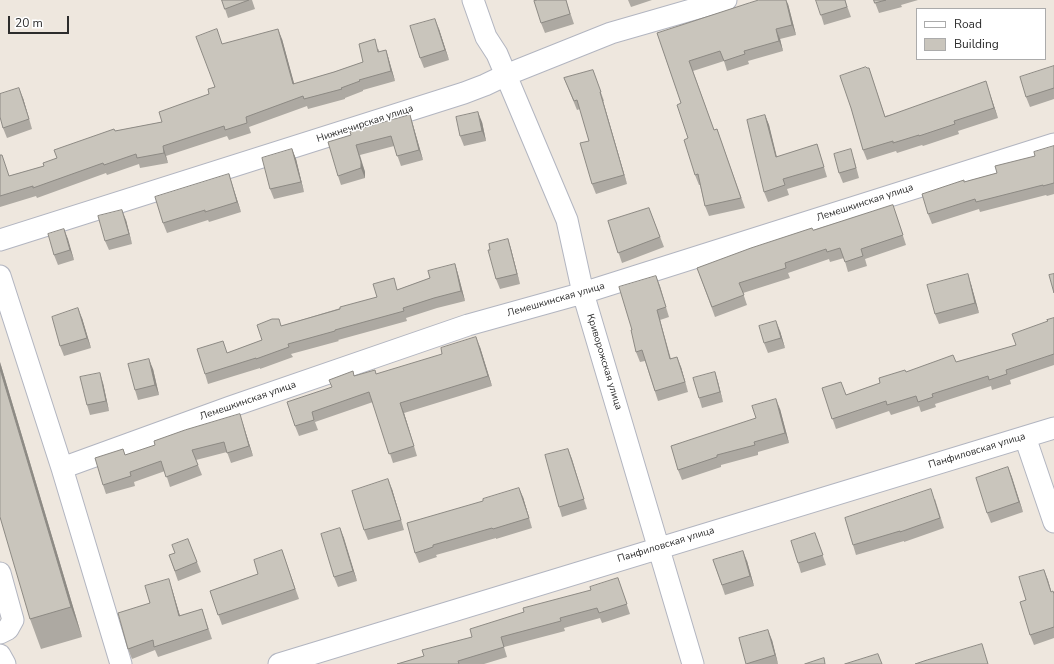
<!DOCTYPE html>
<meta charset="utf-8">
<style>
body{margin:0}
#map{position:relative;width:1054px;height:664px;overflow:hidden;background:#eee7de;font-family:"Nunito Sans",sans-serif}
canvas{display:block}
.legend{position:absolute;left:916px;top:8px;width:130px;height:52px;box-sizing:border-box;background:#fff;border:1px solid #ababab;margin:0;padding:5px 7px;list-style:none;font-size:12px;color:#2c2c2c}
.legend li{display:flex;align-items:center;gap:8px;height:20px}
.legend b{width:20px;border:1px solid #ababab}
.scale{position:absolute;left:8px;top:16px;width:61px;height:18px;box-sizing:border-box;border:2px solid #2c2c2c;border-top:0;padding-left:5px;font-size:12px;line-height:14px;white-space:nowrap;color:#2c2c2c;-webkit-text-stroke:3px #fff;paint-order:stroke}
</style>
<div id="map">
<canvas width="1054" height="664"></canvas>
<ul class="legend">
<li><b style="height:5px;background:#fff"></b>Road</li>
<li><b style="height:11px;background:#c9c5bc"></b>Building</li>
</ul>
<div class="scale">20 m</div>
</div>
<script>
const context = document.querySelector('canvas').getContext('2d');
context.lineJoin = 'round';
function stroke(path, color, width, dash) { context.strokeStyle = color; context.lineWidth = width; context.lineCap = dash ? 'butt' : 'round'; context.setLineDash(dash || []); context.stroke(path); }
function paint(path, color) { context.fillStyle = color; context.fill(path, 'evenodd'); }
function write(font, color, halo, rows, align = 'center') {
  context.font = font + ' "Nunito Sans",sans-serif'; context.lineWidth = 3; context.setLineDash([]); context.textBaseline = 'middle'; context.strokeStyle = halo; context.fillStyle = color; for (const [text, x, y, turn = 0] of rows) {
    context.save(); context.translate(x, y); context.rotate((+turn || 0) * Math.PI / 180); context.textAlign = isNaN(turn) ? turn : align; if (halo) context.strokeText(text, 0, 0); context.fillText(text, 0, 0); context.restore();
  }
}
const minor = new Path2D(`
 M473,0L486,37L497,54L567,220L583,293L693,664
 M0,240L464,93L485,85L506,75L611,33L726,0
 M0,276L62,468L121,664
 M1025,437L1054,522
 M62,468L230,407L468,325L583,293L1054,144
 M0,573L13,620L8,629L0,633
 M0,655L5,664
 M279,664L1054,428`);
stroke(minor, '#b2b5c0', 23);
stroke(minor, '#fff', 21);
paint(new Path2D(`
 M222,0H252L255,9L228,18Z
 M566,0L574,24L545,33L541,23Z
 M628,0H652L631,7Z
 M845,0L851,17L824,25L821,15Z
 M874,0H918L901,5L902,7L879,13Z
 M788,4L796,35L780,39L783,51L748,61L749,64L727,71L724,61L693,71L714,130L717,129L745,208L709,216L705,206L700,185H699L695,175L681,103L657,33Z
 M439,29L449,60L424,68L420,58Z
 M282,39L294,84L334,72L363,62L379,49V52L386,50L389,60L395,81L363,90V91L345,98V99L308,109L307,106L249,127L251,133L229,140L227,136L166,156L168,163L140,168L139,164L107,175L106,173L37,198L36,196L0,207V155L9,176L44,166L57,158L115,131L162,122L209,94L214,87L222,44Z
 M1054,66V99L1030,107L1026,97Z
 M867,68H869L885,116L989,91L998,118L958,131L959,134L923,146L922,145L897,153L896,151L867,160L863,150L851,108Z
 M593,70L604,101H603L627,184L596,194L592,184L589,141L580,109L577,110L564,78Z
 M23,98L32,129L7,138L3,128Z
 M410,115L413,125L423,160L401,166L394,146L360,155L365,172V178L341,185L338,176L351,135Z
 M765,115L769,125L777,157L817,144L827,177L787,189L789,195L768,202L764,192Z
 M482,122L486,141L464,146L460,136Z
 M1054,146V194L1047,196L1046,195L980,212L979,209L932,224L928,214L964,182L997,173L1035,156Z
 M292,149L296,159L304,192L274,199L270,189Z
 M854,159L859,178L843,183L839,173Z
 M229,174L241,212L209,222L208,220L167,233L163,223Z
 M893,205L906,245L865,259L867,266L848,272L844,258L830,262L829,259L788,273L790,278L743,293L747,305L715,317L697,268Z
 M649,208L664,247L622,263L608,221Z
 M126,220L132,244L109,250L105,241Z
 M64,229L74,260L58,265L54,255Z
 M508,239L511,249L520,284L500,289L496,279L490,250Z
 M455,264L458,274L465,301L437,308L406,318L407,321L338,340L339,341L291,354L293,357L260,369V368L208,384L205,374L227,353L262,340L281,326L377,297L430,278Z
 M656,276L669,317L660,320L671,359L681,367L688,392L658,401L645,361L640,362L636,352L632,330Z
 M971,284L979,313L939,324L935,314Z
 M82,318L91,348L64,356L60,346Z
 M1054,318V365L1010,380L1011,384L992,390L991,386L935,404L936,407L921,412L919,406L891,415L889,411L836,429L822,388L846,395L880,383L906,372L956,362L1016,345Z
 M780,331L785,348L768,353L764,343Z
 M480,347L492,386L404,413L417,456L393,463L373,402L315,422L318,430L299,436L295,426L332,387L354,376L377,374Z
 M0,362L82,637L41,649L30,619Z
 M153,369L159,395L138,400L135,390Z
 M715,372L718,382L723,402L702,408L699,398Z
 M103,383L109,411L90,415L87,405Z
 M780,409L789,443L758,452V455L721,465V467L682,480L678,470L756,418Z
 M243,424L253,456L231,463L227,452L196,460L202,475L170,487L165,471L134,482L135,486L106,494L103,485L123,449L125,455Z
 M568,449L587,509L562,517L559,507Z
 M1008,467L1023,512L991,523L987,513Z
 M392,489L404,530L368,540L364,530Z
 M523,497L532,528L496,539V538L436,555L437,557L419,563L415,553Z
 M935,499L944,528L904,542V541L856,555L853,545Z
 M340,528L357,581L338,587L334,577Z
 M815,533L826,565L801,573L798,563Z
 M188,539L201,572L178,581L169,555L175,553Z
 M282,550L299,599L222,625L210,591L258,574Z
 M713,560L747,561L754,586L725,595Z
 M1044,570L1051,592L1054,594V638L1034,645L1030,635L1026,600Z
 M618,578L630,614L602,623L600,618L564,628L565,631L504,647L507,657L484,664H397L424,656L472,637L524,612L591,590Z
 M172,589L180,616L202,609L212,639L158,657L155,650L132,659L128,649L150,603Z
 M772,640L778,664H746Z`), '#ada9a2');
paint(new Path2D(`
 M786,0L788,4L796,35L792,25Z
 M435,19L439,29L449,60L445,50Z
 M278,29L282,39L297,94L293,84Z
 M776,29L780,39L783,51L779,41Z
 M386,50L389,60L395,81L391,71Z
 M986,81L989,91L998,118L994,108Z
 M19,88L23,98L32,129L29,119Z
 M600,92L603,101L627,184L624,175Z
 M478,112L482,122L486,141L482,131Z
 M410,115L413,125L423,160L419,150Z
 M765,115L769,125L779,167L776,157Z
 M356,145L365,172V178L361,168Z
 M163,146L166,156L168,163L164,153Z
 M292,149L296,159L304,192L301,182Z
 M229,174L232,184L241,212L237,202Z
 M122,210L126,220L132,244L129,234Z
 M64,229L68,239L74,260L70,250Z
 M508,239L511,249L520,284L517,274Z
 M455,264L458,274L465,301L461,291Z
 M968,274L971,284L979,313L975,303Z
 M656,276L660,286L669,317L666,307Z
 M78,308L82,318L91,348L87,338Z
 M657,310L660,320L673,369L670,359Z
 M776,321L780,331L785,348L781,338Z
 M476,337L480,347L492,386L488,376Z
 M677,357L681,367L688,392L685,382Z
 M149,359L153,369L159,395L155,385Z
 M0,362L82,637L71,607L0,369Z
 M715,372L718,382L723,402L720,392Z
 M100,373L103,383L109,411L106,401Z
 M776,399L780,409L789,443L785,433Z
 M400,403L404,413L417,456L414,446Z
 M240,414L243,424L253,456L249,446Z
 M568,449L572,459L587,509L584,499Z
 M1008,467L1012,477L1023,512L1019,502Z
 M388,479L392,489L404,530L401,520Z
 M519,488L523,497L532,528L529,518Z
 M340,528L344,538L357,581L353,571Z
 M743,551L747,561L754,586L750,576Z
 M1044,570L1048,580L1054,601L1051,592Z
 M169,579L172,589L183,626L179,616Z
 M768,630L772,640L778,664L775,655Z`), '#8d8a84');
const building = new Path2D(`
 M222,0H249L225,9Z
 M538,0H566L570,14L541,23L534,1Z
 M759,0H786L792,25L776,29L779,41L744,51L745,54L724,61L720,51L689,61L714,130L717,129L741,198L705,206L698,174L695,175L684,140L688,138L677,105L681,103L657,33L749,3Z
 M816,0H845L847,7L821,15Z
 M874,0H886L875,3Z
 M435,19L445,50L420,58L410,26Z
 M217,29L222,44L278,29L293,84L334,72L363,62L359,44L375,39L378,52L386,50L391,71L359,80L360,81L341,88L342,89L304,99L303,96L246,117L247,123L225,130L224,126L163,146L164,153L137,158L136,154L104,165L103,163L33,188V186L0,196V155H2L9,176L44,166L43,163L57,158L54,150L114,129L115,131L162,122L159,112L209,94L208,89L215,87L196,37Z
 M1054,66V88L1026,97L1020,77Z
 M866,67L867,68H869L885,117L986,81L994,108L954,121L955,124L919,136V135L893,143V141L863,150L851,108L840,76Z
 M593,70L601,92H600L624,175L592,184L580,143L589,141L577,100L574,101L564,78Z
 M19,88L29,119L3,128L0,117V94Z
 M478,112L482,131L460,136L456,117Z
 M410,115L419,150L397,156L391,136L356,145L361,162V168L338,176L328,142L351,135L350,132Z
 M765,115L776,157L817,144L824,167L783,179L785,185L764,192L747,120Z
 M1054,146V183L1043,186V185L976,202L975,199L928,214L922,194L964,180V182L997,173L995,166L1035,156L1034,152Z
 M292,149L301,182L270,189L262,158Z
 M851,149L856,168L839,173L834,154Z
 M229,174L237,202L205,212V210L163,223L155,197Z
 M893,205L903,235L861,249L863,256L845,262L840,248L827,252L826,249L785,263L786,268L739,283L744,295L712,307L697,268L751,248L812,228L813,230Z
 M649,208L660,237L618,253L608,221Z
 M122,210L129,234L105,241L98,216Z
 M64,229L70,250L54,255L48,234Z
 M508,239L517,274L496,279L488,250H490L489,244Z
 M455,264L461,291L434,298L403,308L404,311L335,330V331L288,344L289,347L256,359V358L205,374L197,349L223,341L227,353L262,340L257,325L272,319H279L281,326L340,309V307L377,297L373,284L394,278L397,290L430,278L428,271Z
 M968,274L975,303L935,314L927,285Z
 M1054,274V293L1049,275Z
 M656,276L666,307L657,310L670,359L677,357L685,382L655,391L642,350L636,352L631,330H632L619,287Z
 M78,308L87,338L60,346L52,317Z
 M1054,318V354L1006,370L1007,374L989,380L988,376L932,394L933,397L918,402L916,396L887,405L886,401L832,419L822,388L841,382L846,395L880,383L879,378L905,370L906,372L953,355L956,362L1016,345L1012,334L1048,321L1047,320Z
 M776,321L781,338L764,343L759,326Z
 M476,337L488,376L400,403L414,446L389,454L369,392L312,412L314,420L295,426L287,402L332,387L329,380L353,371L354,376L375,370L376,374L442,354L441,348Z
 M149,359L155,385L135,390L128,364Z
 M0,369L71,607L30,619L0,517Z
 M715,372L720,392L699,398L693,378Z
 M100,373L106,401L87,405L80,377Z
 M776,399L785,433L754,442L755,445L717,455V457L678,470L671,446L756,418L752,406Z
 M240,414L249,446L227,453L224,442L192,450L198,465L166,477L161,461L130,472L131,476L103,485L95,458L123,449L125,455L155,445L154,441L185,430Z
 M568,449L584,499L559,507L545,455Z
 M1008,467L1019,502L987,513L976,478Z
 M388,479L401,520L364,530L352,491Z
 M519,488L529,518L493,529L492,528L433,545V547L415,553L407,523L483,501V499Z
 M931,489L940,518L900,532V531L853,545L845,518Z
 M340,528L353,571L334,577L321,534Z
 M815,533L823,555L798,563L791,541Z
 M188,539L197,562L175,571L169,555L175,553L172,545Z
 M282,550L295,589L218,615L210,591L258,574L254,560Z
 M743,551L750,576L722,585L713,560Z
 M1044,570L1051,592L1053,591L1054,594V627L1030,635L1020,602L1026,600L1019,577Z
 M618,578L627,604L599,613L597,608L560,618L561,621L501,637L504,647L458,661L459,664H397L424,656L422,650L472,637L470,629L524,612L523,608L591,590L590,587Z
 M169,579L179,616L202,609L208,629L154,647L153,640L128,649L118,613L150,603L145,586Z
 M768,630L775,655L746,664L739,638Z
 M982,644L988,664H915L927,660Z
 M878,654L882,664H845Z
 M824,658L825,664H805Z`);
paint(building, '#c9c5bc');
stroke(building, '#8d8a84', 1);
write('10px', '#2c2c2c', '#fff', [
 ["Нижнечирская улица",365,124,-18],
 ["Лемешкинская улица",865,203,-18],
 ["Лемешкинская улица",556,300,-16],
 ["Криворожская улица",604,362,73],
 ["Лемешкинская улица",248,401,-19],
 ["Панфиловская улица",977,451,-17],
 ["Панфиловская улица",666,545,-17]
]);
</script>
